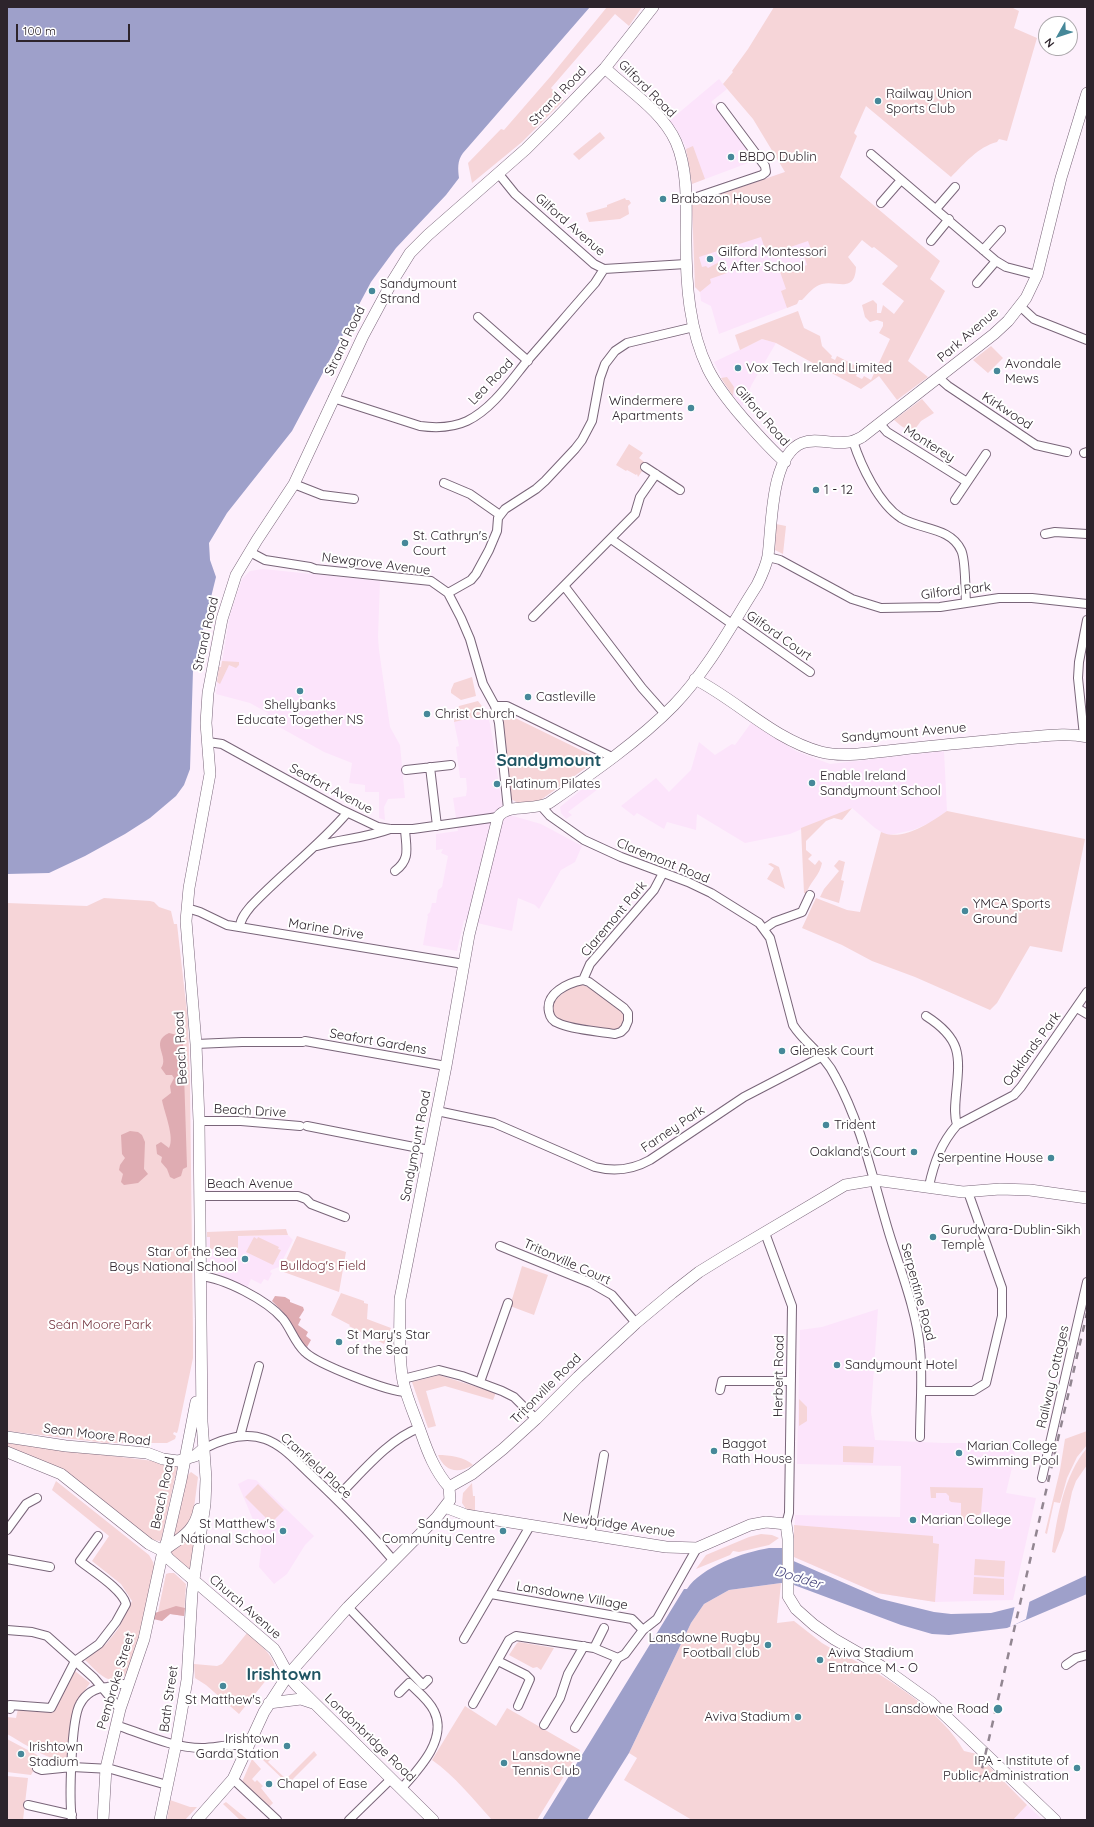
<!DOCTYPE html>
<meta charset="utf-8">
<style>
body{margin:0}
#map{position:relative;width:1094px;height:1827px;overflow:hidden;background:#fdeffc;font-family:Quicksand,sans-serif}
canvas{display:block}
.frame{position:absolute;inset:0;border:8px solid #2d242c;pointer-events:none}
.north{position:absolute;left:1038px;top:16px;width:40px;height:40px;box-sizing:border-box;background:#fff;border:1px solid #aba7ab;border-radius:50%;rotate:231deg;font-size:11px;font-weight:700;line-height:16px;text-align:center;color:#2d242c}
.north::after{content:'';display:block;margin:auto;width:14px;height:18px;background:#468899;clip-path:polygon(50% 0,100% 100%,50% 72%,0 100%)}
.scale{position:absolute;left:16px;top:24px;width:114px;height:18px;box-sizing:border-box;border:2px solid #2d242c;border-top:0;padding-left:5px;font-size:12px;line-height:14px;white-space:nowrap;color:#2d242c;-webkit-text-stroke:3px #fff;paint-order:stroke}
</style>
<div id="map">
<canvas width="1094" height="1827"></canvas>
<div class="frame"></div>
<div class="north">N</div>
<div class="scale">100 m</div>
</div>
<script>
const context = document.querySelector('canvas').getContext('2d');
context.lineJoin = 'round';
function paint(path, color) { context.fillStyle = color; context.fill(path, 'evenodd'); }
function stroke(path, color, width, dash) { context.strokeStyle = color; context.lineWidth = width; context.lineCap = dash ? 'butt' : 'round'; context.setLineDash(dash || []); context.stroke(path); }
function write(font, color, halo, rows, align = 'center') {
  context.font = font + ' Quicksand,sans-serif'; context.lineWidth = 4; context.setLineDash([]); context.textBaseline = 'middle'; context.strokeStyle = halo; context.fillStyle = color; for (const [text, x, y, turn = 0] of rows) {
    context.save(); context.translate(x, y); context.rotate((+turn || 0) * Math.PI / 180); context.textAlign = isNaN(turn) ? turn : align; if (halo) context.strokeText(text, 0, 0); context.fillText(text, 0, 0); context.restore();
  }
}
paint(new Path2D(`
 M719,79L727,89L711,102L716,106L756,160L692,184L690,167L685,145L676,128L669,121Z
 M790,170L835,193L797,304L719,334L711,306L701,301L700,292L695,287L692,204Z
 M762,339L776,343L752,384L742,407L726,386L714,362Z
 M263,569L380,581L378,637L379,650L390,727L400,745L405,798L388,799L384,807L385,820L379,818V792H365V785L349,783L352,763L324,752L265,719L268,713L250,703L216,694L219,667H221L230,615L242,579L250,571Z
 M488,714L495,751V759L503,811L506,814L541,824L582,846L575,862L561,870L539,909L535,905L518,898L512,931L464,920L457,951L423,945L428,916L427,915L430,912L432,903H436L438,890L442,887L448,856L441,853L443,849L436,850V834L458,831L453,798L466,796L467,789L466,778H460L456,747L459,746L454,722Z
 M751,723L796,751L830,764L944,751L947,811L932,822L913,830L890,835H886L875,828L852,808L790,834L745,843L697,814L696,830L667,822L664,829L637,813L634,816L621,806L656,778L669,792L691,770L699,742L715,755L732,744L735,745Z
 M592,781L598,789L568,812L572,815L566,819L561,813L560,807Z
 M288,1235L293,1240L279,1267L271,1270L270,1272L272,1273L268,1281L264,1279L261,1284L251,1279L247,1288L208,1269L207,1237Z
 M878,1309L871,1412L875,1440L943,1443H1013L1015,1455L1006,1493L1036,1498L1013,1600L935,1602L877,1593L794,1557L795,1515L900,1517L901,1466L797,1464L800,1330L822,1327Z
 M248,1479L256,1480L314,1536L305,1545L287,1574L274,1584L259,1567L261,1549L259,1534L238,1484Z
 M1027,1805L1043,1820H1013Z`), '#fce4fb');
paint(new Path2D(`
 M607,7H642L629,26L615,14L551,88L564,100L522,142L472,183L468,163L501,129L504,130L550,77Z
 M774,7H1011L1019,11L1014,28L1037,38L1007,141L999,139L997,142C978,147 965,163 951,177L866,106L854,133L857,136L840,177L940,261L930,279L945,291L908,361L928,377L897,400L879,376L861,389L776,343L762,339L740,350L735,335L798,311L804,328L820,336L822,346L832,356L831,358L835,360L837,356L860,368L856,376L862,379L864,376L871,380L890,339L879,333L883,326V322L877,320L870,322L865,317L862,305L873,300L877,304V313H881L883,305L894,314L904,301L882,284L898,266L874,247L872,248L862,240L848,257L856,267C855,294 837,280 822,284C814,286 808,294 802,300H799L797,304L787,308L781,291L786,289L778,266L788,263L791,271L807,265L804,255L812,252L808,241L767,255L761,237L699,257L702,267L706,266L708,268L721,261L727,273L710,279L711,283L700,292L695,287L692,204L785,172L753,119L723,84L733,72L732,71L748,49Z
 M600,132L605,138L579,160L573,154Z
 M693,146L705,179L692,184L686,149Z
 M625,198L626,200H629L631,203L628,206L629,214L620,219L589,222L586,213L607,207V205Z
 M991,346L1003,358L988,373L973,360Z
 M727,377L734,387L733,396L721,378Z
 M922,399L934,413L921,421L915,429C907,432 900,425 894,420Z
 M629,444L643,453L639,458L647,464L638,477L637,474L636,475L627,470L626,471L616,465Z
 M776,524L786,526L783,554L775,550Z
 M222,661L239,662V665L236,668L229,665L220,684L217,682L219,667H221Z
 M472,677L476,696L461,700L451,693V690L454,683Z
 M478,701L488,714L454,722L455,716L459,706Z
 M505,713L597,758V760L535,804H520L509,798L503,715Z
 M852,808L842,820L834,818L826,821L806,841V850L812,855L808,859L815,865L819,860L822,863C820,875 810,882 806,894L804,893L801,828Z
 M947,811L1085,839L1062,952L1030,946L997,1003L990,1010L915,977L872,961L842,945L802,928L816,898L847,910L860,912L881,832C902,842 930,823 947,811Z
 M839,860L845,862L841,880L844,881L839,903L820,897L824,889L839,871L834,866Z
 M771,863L779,867L785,889L767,879L774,868L768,864Z
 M104,898L150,901L154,902L159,907L171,911L174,924H177L188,1021L190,1084L193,1334V1358L178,1430L177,1433L174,1432L173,1434L176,1436L175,1439L167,1443H106L7,1431V903L87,906Z
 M580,984L590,988L624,1013C625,1021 623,1027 616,1030L562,1021C536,1007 566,990 580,984Z
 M286,1229L288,1235L238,1236V1248L210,1249V1237H207V1232Z
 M297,1236L346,1252L339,1292L281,1271Z
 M254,1237L257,1239L258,1237L279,1247L278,1249L281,1250L273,1265L246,1252Z
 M522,1266L548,1275L534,1315L510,1306Z
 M341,1293L364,1301V1303L368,1304L367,1319L391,1328L384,1344L349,1326L350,1325L331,1315Z
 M439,1375L496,1393L493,1400L445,1386L426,1391L436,1426L428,1428L412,1382Z
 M799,1399L807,1407V1421L799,1426Z
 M1087,1431V1445L1077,1457L1067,1478L1060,1503L1054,1502L1047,1534L1045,1533L1060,1470L1065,1439Z
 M7,1443L178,1464L161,1541L152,1540L115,1510L7,1448Z
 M843,1446L874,1447L873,1463L843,1462Z
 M1087,1448V1465L1076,1481L1072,1492L1064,1530L1055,1553L1052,1552C1057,1517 1064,1475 1087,1448Z
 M438,1455C449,1455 465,1457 473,1465C458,1474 445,1472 438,1455Z
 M191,1472L198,1477L193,1516L186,1528L173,1538L187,1476Z
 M56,1481L149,1555L153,1562L156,1573L145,1622L127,1674C109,1689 98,1672 85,1660L106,1644L118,1629L132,1601L121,1584L92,1561L109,1536L52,1490Z
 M472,1483L473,1496H475V1512L466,1509L462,1503L463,1493Z
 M258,1484L284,1510L271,1523L245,1497Z
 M930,1487L983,1488L981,1513L976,1517L961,1522V1503L951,1502L949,1500V1496L946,1493H936V1498H931Z
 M794,1525L933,1536V1543L939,1544L935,1602L877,1593L794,1557Z
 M195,1532L190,1569L169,1553Z
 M761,1534L772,1535L779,1538L769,1545L739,1552L733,1551L730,1555L696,1569L706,1555L749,1537Z
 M975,1559L1005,1561L1004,1577L974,1575Z
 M169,1573H174L186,1584L184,1616L170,1614L162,1621L155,1613L158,1612L166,1574Z
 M974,1577L1004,1579V1595L973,1594Z
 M781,1583L777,1623L794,1621L822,1643L849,1659H852C890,1679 943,1713 964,1751L977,1754L1027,1805L1013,1820H692L624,1780L637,1758L629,1753L691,1623L704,1604L729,1590Z
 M247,1633C257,1641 274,1655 275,1669L239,1714L206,1685L195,1678L194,1664L217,1666L222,1664Z
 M517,1643L519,1642L554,1648L541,1670L537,1667L533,1668L509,1655Z
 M75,1671L90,1683L75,1704L72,1718L67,1760C51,1763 22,1742 7,1734V1717L16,1718L18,1709L52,1712L56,1707Z
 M465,1706L496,1726L507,1708L580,1750L537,1820H492C473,1799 455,1776 432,1760Z
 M7,1739L41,1757L31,1775L7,1772Z
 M314,1751L317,1755L288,1784L263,1760L269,1755L272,1758L268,1762L286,1779Z
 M252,1759L261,1769L252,1779L255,1782L257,1780L263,1786L261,1788L273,1803L269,1807L242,1782Z
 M7,1776L28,1778L23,1820H7Z
 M170,1800L190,1807H197L185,1820H167Z
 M226,1802L248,1820H240L223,1804Z`), '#f6d5d8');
paint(new Path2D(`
 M169,1033L177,1035L183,1042L187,1167L183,1169L181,1176L174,1179L170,1177L167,1169L161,1162L162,1157L157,1154L156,1145L161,1142L169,1148C175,1137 164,1112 162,1100L171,1093L170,1086L174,1078L172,1075H166L161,1068C170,1057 149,1042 169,1033Z
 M130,1131L138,1132L142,1135L145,1142L144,1169L148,1174L138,1183L124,1185L121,1182L123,1174L119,1170L120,1165L125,1158L122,1154L121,1135Z
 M275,1296L285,1297L290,1300V1302L303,1307L304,1310L299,1318L301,1319L298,1325L308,1332L306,1336L311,1340L307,1347L304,1345L282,1311L272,1301Z
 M176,1606L185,1608L184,1616L170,1614L162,1621L153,1619L155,1613Z`), '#dfacb2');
paint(new Path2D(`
 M7,7H590L463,153C457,161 458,169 459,178L446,195L396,248L371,282L292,431L227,513L209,543L210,560L216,577L193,670L190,769L184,785L176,796L150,818L125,834L85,856L49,873L7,874Z
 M769,1548H782V1556L881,1599L934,1612L951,1614L991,1613L1015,1607L1029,1602L1087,1575V1594L1007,1628L949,1635L932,1634L901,1625L794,1585L781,1583L729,1590L704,1604L691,1623L629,1753L587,1820H542L684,1589H687C701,1567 744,1552 769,1548Z`), '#9ea0ca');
paint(new Path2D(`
 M1030,1599L1026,1619L1010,1627L1015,1605Z`), '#fdeffc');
const street = new Path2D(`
 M871,154L996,261L1006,267L1037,275
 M498,173L515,194L594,264L604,269L686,264
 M685,201L762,175L766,172L765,166L721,107
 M881,203L901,180
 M936,209L955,187
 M931,241L949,219
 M983,250L1001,230
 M977,283L996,261
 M1020,306L1034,319L1087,340
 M478,317L528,361
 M939,378L948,386L1036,445L1067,452
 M333,398L420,426C435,428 452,428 467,421C492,409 510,382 527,361C550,335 572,309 595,283L604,269
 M880,424L887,432L967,482
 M853,441C861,466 879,504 901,518C921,530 950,527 961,550C966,559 965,591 966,602
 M1084,453L1087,452
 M645,467L680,490
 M444,483L470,494L500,515
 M294,484L322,495L354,499
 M955,500L986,454
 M1045,534L1055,532L1087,534
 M611,539L732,624
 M250,552L265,560L310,567L315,569L431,581L448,593L461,618L470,639L483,684L495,706L499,723L508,809
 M768,557L780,560L852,599L881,608L940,607L999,598H1032L1087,604
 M565,587L642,688L665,714
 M448,593L471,580L476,574L489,550L497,531L498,518L505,509L536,489L545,481L575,449L582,440L592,421L600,378L605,364L615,351L627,343L694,327
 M533,617L635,514L640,497L656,474
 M735,619L810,672
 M495,706H507L612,757
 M1084,736L1078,678L1079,662L1087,620
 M208,742L222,744L340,809L378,827L390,829H413L498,817
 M430,767L437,826
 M406,770L451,765
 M542,807L550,816L584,840L621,857L688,882L711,893L759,923L770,938L793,1025C805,1044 825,1055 835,1076C862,1125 873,1180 889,1233C900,1269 917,1312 920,1349C923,1378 920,1408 920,1437
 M317,846C341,839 366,838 390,829
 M395,871C411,859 406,848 405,829
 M187,908L200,912L227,925L464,964
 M240,927C240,919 246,912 251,906C282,873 318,847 347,813
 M764,929L774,922L802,912L810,895
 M583,980L589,982L624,1008L628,1013V1021L625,1028L621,1032L615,1034C598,1031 572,1030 558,1023C552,1021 550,1017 549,1012C545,993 568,983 583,980Z
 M583,980L590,964L654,890L663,873
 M1077,1008L1087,1014
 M926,1016C962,1039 960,1055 956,1095C955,1106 954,1115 957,1125
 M305,1041L446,1066
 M196,1044L242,1042H303
 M437,1111L494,1123L595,1167C614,1172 632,1170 650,1160L744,1097L823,1056
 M199,1121H241L300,1126
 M307,1126L429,1150
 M929,1186C934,1163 941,1143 957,1125L1014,1095L1021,1087L1087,992
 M199,1196H298L306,1199L311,1204L345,1217
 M765,1233L792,1306L789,1513L786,1524
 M500,1246L591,1283L612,1295L636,1323
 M200,1276C224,1278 267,1300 283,1319C291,1329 295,1343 305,1352C317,1364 389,1392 406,1392
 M403,1379L439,1370L462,1376L502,1391L514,1397L536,1419
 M480,1382L508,1303
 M720,1390L722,1381H791
 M921,1391H973L986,1383L1002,1316V1288L968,1192
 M240,1436L259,1366
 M203,1449C222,1439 244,1431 265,1439C282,1445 295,1460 308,1472C338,1500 367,1529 393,1560
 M1042,1478L1087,1282
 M336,1498C360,1475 387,1440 419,1428
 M7,1530L26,1504L37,1498
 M590,1535L604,1455
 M7,1559L50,1567
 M491,1594L632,1619L643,1630
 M348,1607L423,1685L428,1680
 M7,1630L32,1632L47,1636L75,1661L99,1644L116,1622L126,1604C122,1589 92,1571 80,1561L98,1536
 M464,1639L530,1526
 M594,1648L604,1628
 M498,1661L526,1675L530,1679L518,1706
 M1066,1665L1076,1658L1087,1655
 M399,1693L409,1683C417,1691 429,1700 434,1711C448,1739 419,1769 401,1789
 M473,1704L509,1640L516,1636L594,1648L618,1658L625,1654L643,1630L657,1619L697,1548
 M10,1709V1705L51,1708L75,1661L94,1678L120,1709
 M116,1725C143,1734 173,1748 202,1748C218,1748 233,1742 248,1747
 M544,1725L560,1698L568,1674L584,1646
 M575,1728L618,1658
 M37,1768L42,1770L72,1767L111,1769L167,1785
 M233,1779L277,1820
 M28,1805L72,1815
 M72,1820C69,1800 71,1719 80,1704C86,1693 95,1688 107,1687C116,1686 120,1682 128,1685
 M349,1820L391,1779`);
const secondary = new Path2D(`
 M605,68C629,91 662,111 676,142C689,172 686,209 686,241C686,284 689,330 708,369C717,387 730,403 743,418C757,434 769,448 785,462
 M695,679C738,701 773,739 821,752C844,758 873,752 896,750C937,745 977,742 1017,738C1040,737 1064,732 1087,737
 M7,1437L66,1446L147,1453L163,1459L178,1461L195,1456L203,1449
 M7,1452L61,1474L149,1544L163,1551L169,1559L274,1649C282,1661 287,1676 297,1686L433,1820
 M449,1487C435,1471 428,1453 421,1433C415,1416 407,1399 403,1381C398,1354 400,1325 400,1299L446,1066L469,935L498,817C508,803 534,811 549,803C591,774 639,741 674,705C707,671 732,624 757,585C762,575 766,566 768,556C772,527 770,456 802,443C816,437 833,445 848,442C853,442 858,439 862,437L994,334L1008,321L1026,298L1037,275L1061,178L1087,93
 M449,1487L472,1474L503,1449L536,1419L578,1377L636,1323L672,1293L699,1272L725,1256L845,1185L875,1180L963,1192L1000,1189L1030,1190L1087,1198
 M445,1507L466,1515L666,1547L697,1548L750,1525L766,1522L786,1524L788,1539V1596L796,1609L814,1625L834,1639L881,1666L931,1702L1055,1820
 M163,1551C180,1538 195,1532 199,1509
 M269,1703L301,1699L313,1703
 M103,1820L106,1768L120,1709L144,1639L163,1551L167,1541L181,1480L196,1402
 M160,1820L176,1744L187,1680L192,1593L205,1504L206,1479L202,1422L199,1121L196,1044L186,921L189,888L210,774L206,723L208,693L222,619L236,575L257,540L294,484L363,336L392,282L410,253L428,235L526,149L558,117L605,68L653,7
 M197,1820L233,1779L264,1712L288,1675L348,1607L437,1517L450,1500L449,1487`);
stroke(street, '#796579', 10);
stroke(secondary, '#796579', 12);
stroke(street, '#fff', 8);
stroke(secondary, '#fff', 11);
stroke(new Path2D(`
 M979,1782L1087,1313`), '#928691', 2.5, [7, 7]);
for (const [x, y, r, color] of [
 [878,101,4,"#468899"],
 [731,157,4,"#468899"],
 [663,199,4,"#468899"],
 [710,259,4,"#468899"],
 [372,291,4,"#468899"],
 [738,368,4,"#468899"],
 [997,371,4,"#468899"],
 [691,408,4,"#468899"],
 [816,490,4,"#468899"],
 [405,543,4,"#468899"],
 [300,691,4,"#468899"],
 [528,697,4,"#468899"],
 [427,714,4,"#468899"],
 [812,783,4,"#468899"],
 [497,784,4,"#468899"],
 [965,911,4,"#468899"],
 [782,1051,4,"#468899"],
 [826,1125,4,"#468899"],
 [914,1152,4,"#468899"],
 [1051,1158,4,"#468899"],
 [933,1237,4,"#468899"],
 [245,1259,4,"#468899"],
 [339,1342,4,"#468899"],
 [837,1365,4,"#468899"],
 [714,1451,4,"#468899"],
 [959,1453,4,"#468899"],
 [913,1520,4,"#468899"],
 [283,1531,4,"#468899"],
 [503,1531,4,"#468899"],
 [768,1645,4,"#468899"],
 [820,1660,4,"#468899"],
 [223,1686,4,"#468899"],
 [998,1709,5,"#468899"],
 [798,1717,4,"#468899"],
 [287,1746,4,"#468899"],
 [21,1754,4,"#468899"],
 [504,1763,4,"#468899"],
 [1077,1768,4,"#468899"],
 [269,1784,4,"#468899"]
]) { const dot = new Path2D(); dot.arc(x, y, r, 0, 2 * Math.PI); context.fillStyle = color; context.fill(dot); stroke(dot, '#fff', 1.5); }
write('13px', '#2d242c', '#fff', [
 ["Gilford Road",647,89,45],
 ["Strand Road",558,96,-46],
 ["Gilford Avenue",570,225,41],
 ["Park Avenue",968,335,-41],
 ["Strand Road",345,341,-64],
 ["Lea Road",491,382,-46],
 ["Kirkwood",1007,411,33],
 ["Gilford Road",762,416,49],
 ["Monterey",929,444,32],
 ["Newgrove Avenue",376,564,7],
 ["Gilford Park",956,591,-7],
 ["Strand Road",206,634,-77],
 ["Gilford Court",779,636,35],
 ["Sandymount Avenue",904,733,-5],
 ["Seafort Avenue",331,789,28],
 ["Claremont Road",663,861,22],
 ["Claremont Park",614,919,-50],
 ["Marine Drive",326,929,9],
 ["Seafort Gardens",378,1042,10],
 ["Beach Road",181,1048,-93],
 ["Oaklands Park",1032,1049,-54],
 ["Beach Drive",250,1111,3],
 ["Farney Park",673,1129,-34],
 ["Sandymount Road",416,1146,-79],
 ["Beach Avenue",250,1184],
 ["Tritonville Court",567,1262,24],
 ["Serpentine Road",918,1292,75],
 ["Herbert Road",779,1376,-89],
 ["Railway Cottages",1053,1377,-77],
 ["Tritonville Road",546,1389,-45],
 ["Sean Moore Road",97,1435,7],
 ["Cranfield Place",316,1466,42],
 ["Beach Road",163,1493,-78],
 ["Newbridge Avenue",619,1525,8],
 ["Lansdowne Village",572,1596,10],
 ["Church Avenue",245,1607,41],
 ["Pembroke Street",116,1681,-73],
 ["Bath Street",169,1699,-82],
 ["Londonbridge Road",370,1738,44]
]);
write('13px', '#2d242c', '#fff', [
 ["Railway Union",886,94],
 ["Sports Club",886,109],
 ["BBDO Dublin",739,157],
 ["Brabazon House",671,199],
 ["Gilford Montessori",718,252],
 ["& After School",718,267],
 ["Sandymount",380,284],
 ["Strand",380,299],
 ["Avondale",1005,364],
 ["Mews",1005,379],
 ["Vox Tech Ireland Limited",746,368],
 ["Windermere",683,401,"right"],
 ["Apartments",683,416,"right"],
 ["1 - 12",824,490],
 ["St. Cathryn's",413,536],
 ["Court",413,551],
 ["Castleville",536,697],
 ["Shellybanks",300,705,"center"],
 ["Educate Together NS",300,720,"center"],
 ["Christ Church",435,714],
 ["Enable Ireland",820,776],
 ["Sandymount School",820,791],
 ["Platinum Pilates",505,784],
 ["YMCA Sports",973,904],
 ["Ground",973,919],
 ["Glenesk Court",790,1051],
 ["Trident",834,1125],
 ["Oakland's Court",906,1152,"right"],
 ["Serpentine House",1043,1158,"right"],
 ["Gurudwara-Dublin-Sikh",941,1230],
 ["Temple",941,1245],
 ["Star of the Sea",237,1252,"right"],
 ["Boys National School",237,1267,"right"],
 ["St Mary's Star",347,1335],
 ["of the Sea",347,1350],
 ["Sandymount Hotel",845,1365],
 ["Baggot",722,1444],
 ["Rath House",722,1459],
 ["Marian College",967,1446],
 ["Swimming Pool",967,1461],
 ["Marian College",921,1520],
 ["St Matthew's",275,1524,"right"],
 ["National School",275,1539,"right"],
 ["Sandymount",495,1524,"right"],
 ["Community Centre",495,1539,"right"],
 ["Lansdowne Rugby",760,1638,"right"],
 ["Football club",760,1653,"right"],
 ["Aviva Stadium",828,1653],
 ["Entrance M - O",828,1668],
 ["St Matthew's",223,1700,"center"],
 ["Lansdowne Road",989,1709,"right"],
 ["Aviva Stadium",790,1717,"right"],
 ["Irishtown",279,1739,"right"],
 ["Garda Station",279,1754,"right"],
 ["Irishtown",29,1747],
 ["Stadium",29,1762],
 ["Lansdowne",512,1756],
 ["Tennis Club",512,1771],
 ["IPA - Institute of",1069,1761,"right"],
 ["Public Administration",1069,1776,"right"],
 ["Chapel of Ease",277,1784]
], 'left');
write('13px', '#74343f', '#fff', [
 ["Bulldog's Field",323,1266],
 ["Seán Moore Park",100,1325]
]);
write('italic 14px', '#48477e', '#fff', [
 ["Dodder",798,1578,17]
]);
write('bold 17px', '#205563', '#fff', [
 ["Sandymount",549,761],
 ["Irishtown",284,1675]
]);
</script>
